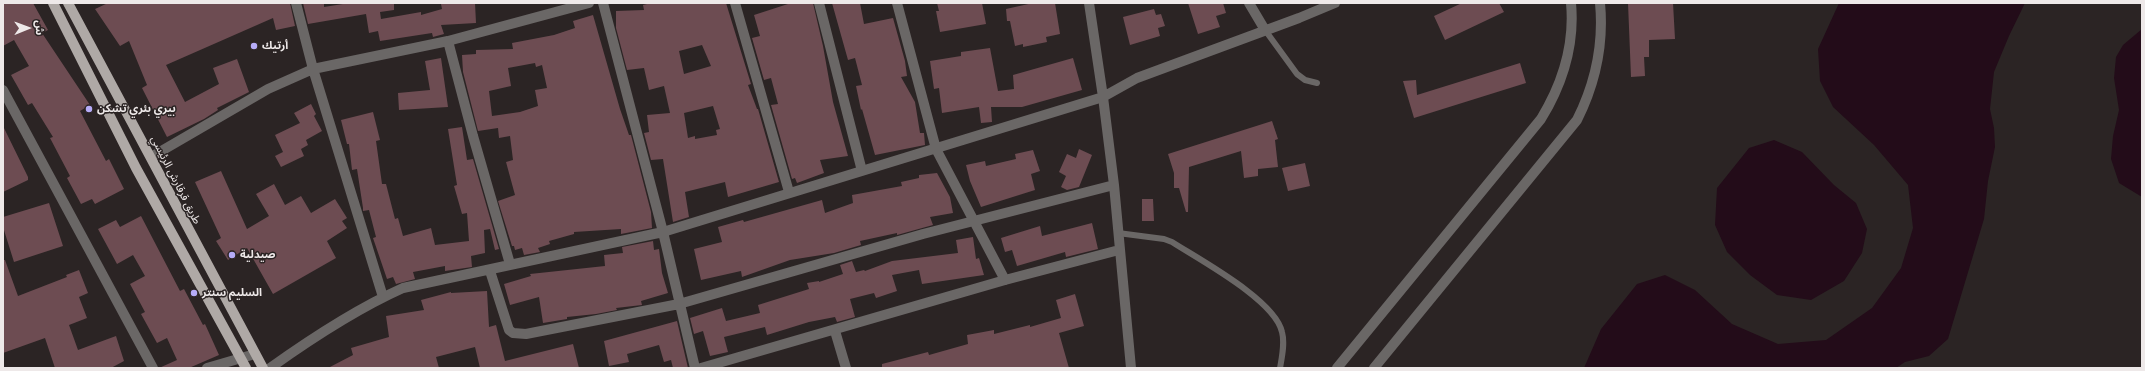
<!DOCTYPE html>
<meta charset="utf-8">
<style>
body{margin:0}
#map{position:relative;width:2145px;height:371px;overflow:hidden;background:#2b2424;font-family:"Golos Text","Noto Sans Arabic",sans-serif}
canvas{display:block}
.frame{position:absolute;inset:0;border:4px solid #eee9e9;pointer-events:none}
.north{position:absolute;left:8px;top:8px;width:40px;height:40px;-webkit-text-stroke:3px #2b2424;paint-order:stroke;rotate:89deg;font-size:11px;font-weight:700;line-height:16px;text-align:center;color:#eee9e9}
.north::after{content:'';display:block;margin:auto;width:14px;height:18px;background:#eee9e9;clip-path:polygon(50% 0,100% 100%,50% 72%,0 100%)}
</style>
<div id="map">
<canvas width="2145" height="371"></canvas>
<div class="frame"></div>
<div class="north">ش</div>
</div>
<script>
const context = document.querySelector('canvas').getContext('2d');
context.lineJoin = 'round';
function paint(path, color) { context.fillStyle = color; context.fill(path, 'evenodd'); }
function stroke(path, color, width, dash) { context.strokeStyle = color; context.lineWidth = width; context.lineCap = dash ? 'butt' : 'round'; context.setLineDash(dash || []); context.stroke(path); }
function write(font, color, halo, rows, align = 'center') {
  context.font = font + ' "Golos Text","Noto Sans Arabic",sans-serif'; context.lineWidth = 3; context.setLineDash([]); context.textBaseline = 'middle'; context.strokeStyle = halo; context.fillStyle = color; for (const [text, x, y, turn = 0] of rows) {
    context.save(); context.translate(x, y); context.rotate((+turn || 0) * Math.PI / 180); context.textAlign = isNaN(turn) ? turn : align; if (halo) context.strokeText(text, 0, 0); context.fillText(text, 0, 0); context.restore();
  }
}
paint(new Path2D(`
 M1839,3H2025L2009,36L1994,72L1990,109L1994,128L1995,147L1988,181L1984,219L1948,339L1929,356L1905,362L1896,368H1584L1601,329L1637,284L1665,275L1695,290L1732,324L1778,344L1826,340L1872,308L1901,268L1913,228L1908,185L1874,145L1833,107L1820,81L1818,49Z
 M2142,29V197L2119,183L2111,159L2113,136L2119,110L2114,78L2116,57L2123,45Z
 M1774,140L1802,152L1834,185L1856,203L1867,229L1862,253L1844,281L1811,300L1777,295L1750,275L1727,252L1715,225L1717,188L1749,148Z`), '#230c19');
paint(new Path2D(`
 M3,3H33L48,30L42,33L90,105L80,111L106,161L109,159L124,189L95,204L92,199L81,204L67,178L70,176L50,138L53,137L32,103L28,105L11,75L29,66L14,40L3,46Z
 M108,3H290L295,26L276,30L273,18L166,65L185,102L219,84L213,68L237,59L249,92L217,108L218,110L204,119L167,137L142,88L147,85L129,41L120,46L95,9Z
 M303,3H324V7L349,3H394V10L380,12L381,19L421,12V15L442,9L441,4L475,3L476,23L441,25L444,34L433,37L432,33L380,41L378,31L369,33L366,14L308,24Z
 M651,3H726L751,84L748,85L757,109H758L779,182L728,197L725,182L685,192L689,217L673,222L663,159L651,160L644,133L649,132L647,115L670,113L664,86L649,90L644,68L627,70L616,28V11L644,10L643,5ZM702,45L711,66L684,74L679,51ZM713,106L720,129L716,130L717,135L695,139V136L688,138L684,113Z
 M791,3H813L823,46L833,102L848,156L820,160L824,173L797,183L795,178L792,179L771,105L778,104L771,78L764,80L752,38L760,36L754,15Z
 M832,3H860L864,24L893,18L905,61L907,76L901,77L915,102L920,133H924L925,145L875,155L862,109L861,110L856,86L862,85L855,58L848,60Z
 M937,3H982L986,24L940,32L936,11H939Z
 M1033,3H1055L1060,34L1046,37L1047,42L1023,47V44L1015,46L1010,21H1007L1006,9Z
 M1188,3H1223L1226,13L1216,16L1220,27L1198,34Z
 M1462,3H1499L1504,12L1445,40L1434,16Z
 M1628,3H1673L1675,39L1649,40V57H1644L1645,76L1631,77Z
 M1154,9L1156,15L1161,14L1165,26L1158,28L1160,36L1130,45L1123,17Z
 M593,15L620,109L629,135H631L651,212L652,228L621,234V229L574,232V234L549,241L550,244L538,248L540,252L524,255L522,248L515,250L514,246H512L498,201L515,195L506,162L513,160L510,136L499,138L498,128L478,131L463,72L462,55L476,54V50L513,49L512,43L554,35L575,28L573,21ZM535,63L536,67L542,65L547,88L535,90L538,106L520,112L492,116L489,91L511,86L508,68Z
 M990,48L998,91L1014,89L1013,75L1073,58L1082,90L1022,107H991L992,122L981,123L979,107L942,113L939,88L934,89L930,61L961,56V52Z
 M441,58L448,107L399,110L398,93L430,90L425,61Z
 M1520,63L1526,83L1414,118L1403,81L1416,80L1417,95Z
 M311,104L316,114L314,116L322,131L306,140L308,145L301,149L304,156L281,167L275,156L283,152L275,135L300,123L294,113Z
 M373,112L380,140L376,141L382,184H386L395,219L398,218L403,236L431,228L435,245L469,241L467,213L462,214L454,186L457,185L448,129L462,127L467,160L473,159L499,249L495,250L490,229L484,230L485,253L471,256L472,267L445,271V266L413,272L415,279L396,284L393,277L387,279L373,238L376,237L369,210L363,211V208L357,169L352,170L349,144H347L341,120Z
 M1272,121L1278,139L1275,140L1278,167L1258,169V176L1244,178L1241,151L1189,167L1188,212H1186L1179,188H1174V173L1168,154Z
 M3,126L28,177V180L3,192Z
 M1079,149L1092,155L1079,187L1067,190L1061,187L1066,176L1059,172L1067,154L1076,158Z
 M1033,150L1040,171L1031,174L1035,190L981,207L970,181L966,165L985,161L986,166L1003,162L1016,159L1015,154Z
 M1305,163L1310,186L1288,191L1282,168Z
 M221,171L247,229L269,216L256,194L274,184L285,205L301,196L311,213L335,199L347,218L342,221L347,228L327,241L336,258L273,294L247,248L228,260L216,241L221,238L195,182Z
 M937,173L950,197L953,213L930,217L933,225L897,235V233L860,241L861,245L834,253L790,260L742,277L741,271L701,280L694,249L722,242L718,227L743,220L744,222L822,200L825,213L853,203L852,195L902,186L901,182L919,178V175Z
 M1142,199H1153L1154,221H1142Z
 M49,203L63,246L14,262L3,227V217Z
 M141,216L180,291L184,289L203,325L205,324L219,355L189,368H159L177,360L167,338L157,343L141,314L145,312L130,284L145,276L133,255L117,264L98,229L116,220L120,227Z
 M1092,223L1098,249L1066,257L1065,252L1017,266L1012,250L1005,252L1001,238L1040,226L1042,236Z
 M973,237L976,259L979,258L984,275L922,284L919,270L892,275L897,291L876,298L874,293L850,299L855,317L837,322L835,317L809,322L767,335L765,327L724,337L728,352L710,356L703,331L694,334L690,318L722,308L726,321L760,313L758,305L809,289L807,283L819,281V282L843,274L840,265L852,261L856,272L864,270L865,271L892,261L958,253L956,240Z
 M653,241L654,250L659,249L662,273L668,293L641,301L642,305L616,308L617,310L596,314L567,317V319L543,323L539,297L510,305L504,284L531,276L530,274L605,266L604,255L623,253L622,247Z
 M3,260H5L18,296L67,277L66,275L79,270L88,293L79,297L87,318L69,325L78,350L116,336L124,361L111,368H55L45,338L3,353Z
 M487,291L489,327L496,325L505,361L573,344L579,368H480L475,347L436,357L439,368H328L353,355L351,348L389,337L386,316L424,310L421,300L451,292V293Z
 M1075,294L1084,326L1059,333L1069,368H882V364L928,352L929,355L968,344L967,335L994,330V334L1030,325V327L1061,318L1056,300Z
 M677,321L688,368H673L671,360L664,362L659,345L627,354L629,362L609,366L604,341Z`), '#6d4c52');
stroke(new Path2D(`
 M1265,30L1297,74L1305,80L1317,83
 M1118,233L1164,239L1172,242C1200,260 1275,300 1282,332C1285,343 1282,357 1280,368`), '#6a6766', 6);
stroke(new Path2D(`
 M296,3L313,69L383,297
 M603,3L663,232L695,368
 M735,3L789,192
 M819,3L862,171
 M897,3L936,149L1005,280
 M1089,3L1103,97L1114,185L1131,368
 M1249,3L1265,30
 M448,41L473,136L510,264
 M3,90L153,368
 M151,157L268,89L313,69L448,41L589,3
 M490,271L509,330L513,333L526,334L679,304L923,234L1114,185
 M835,331L846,368
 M207,368L255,354
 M270,368C312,338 356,309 403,288L663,232L1103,97L1137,78L1299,18L1335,3
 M701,368L1005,280L1119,250`), '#6a6766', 10);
stroke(new Path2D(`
 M1337,368L1541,119C1563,83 1575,46 1571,3
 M1374,368L1577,120C1596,82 1604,45 1600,3`), '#6a6766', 10);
stroke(new Path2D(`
 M53,3L136,168L246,368
 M68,3L263,368`), '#afa9a6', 10);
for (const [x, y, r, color] of [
 [254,46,4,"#b6acf8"],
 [89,109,4,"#b6acf8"],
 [232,255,4,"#b6acf8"],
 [194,293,4,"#b6acf8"]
]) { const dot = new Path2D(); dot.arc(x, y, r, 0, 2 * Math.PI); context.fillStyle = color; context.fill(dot); stroke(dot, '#2b2424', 1.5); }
write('bold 11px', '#eee9e9', '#2b2424', [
 ["أرتيك",262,46],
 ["بيري بئري تشكن",97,109],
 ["صيدلية",240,255],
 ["السليم سنتر",202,293]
], 'left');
write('11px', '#eee9e9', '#2b2424', [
 ["طريق قرقارش الرئيسي",176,180,63]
]);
</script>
